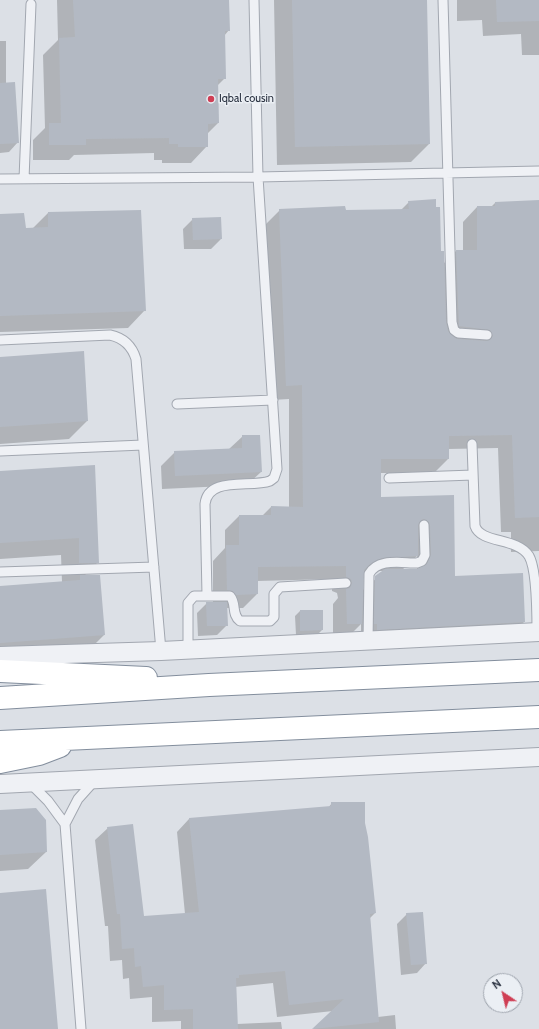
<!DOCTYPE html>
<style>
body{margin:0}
#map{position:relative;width:539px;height:1029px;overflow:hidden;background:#dce0e6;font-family:Cabin,sans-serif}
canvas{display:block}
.north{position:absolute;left:483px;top:973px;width:40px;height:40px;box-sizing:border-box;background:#ebeff4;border:1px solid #9ca2ab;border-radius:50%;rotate:325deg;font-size:11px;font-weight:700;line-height:16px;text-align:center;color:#262e3d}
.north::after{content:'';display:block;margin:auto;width:14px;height:18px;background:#cf3e54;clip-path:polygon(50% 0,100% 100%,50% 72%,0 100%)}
</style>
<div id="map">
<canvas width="539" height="1029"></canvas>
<div class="north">N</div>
</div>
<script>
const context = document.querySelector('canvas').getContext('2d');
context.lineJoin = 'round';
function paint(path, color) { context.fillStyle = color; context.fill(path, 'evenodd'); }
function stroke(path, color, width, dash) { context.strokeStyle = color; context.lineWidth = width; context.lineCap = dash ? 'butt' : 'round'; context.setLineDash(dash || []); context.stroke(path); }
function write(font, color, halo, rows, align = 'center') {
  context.font = font + ' Cabin,sans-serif'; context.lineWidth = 3; context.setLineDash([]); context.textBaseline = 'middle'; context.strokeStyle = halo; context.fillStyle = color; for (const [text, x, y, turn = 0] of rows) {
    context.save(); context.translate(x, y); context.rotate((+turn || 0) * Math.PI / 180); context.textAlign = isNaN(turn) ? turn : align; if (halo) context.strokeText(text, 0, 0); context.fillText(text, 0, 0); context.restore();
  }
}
paint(new Path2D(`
 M57,0H228L229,30L224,36L225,78L217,86L218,123L207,134V146L191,163H162V160H154V153L74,155L69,160H33V140L45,128L43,55L58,40Z
 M274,0H425L429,144L411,162L277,165Z
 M457,0H539V55H522L521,34L483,36L482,20L457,21Z
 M0,41H6V84L18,142L9,152L0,153Z
 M539,201V551L511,552V532H501L498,448L448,449V459L434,473H380V498L453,496L454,577L524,622L509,636L361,638V624L347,638H333V604L338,598L337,593L332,591V579L257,581V594L243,608H226L227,625L217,635L198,636L197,613L207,603H213V561L225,548V530L239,516H262L271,507L289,508V399L272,400L266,224L280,210H401L409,202L440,252L443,264L456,251H463V222L477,207H491L495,203ZM417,556V570H402ZM367,571H385L363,590V573Z
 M48,213L145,310L128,328L0,332V215L25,229L33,228Z
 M193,219L221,239L211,249H184L183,229Z
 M0,358L87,421L69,439L0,444Z
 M243,436L261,472L247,485L162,489L161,466L175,452L229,449Z
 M94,466L98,562L84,576L104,635L86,653L0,659V587L62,582L61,555L0,559V472Z
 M300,611H322V630L317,635H296L295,616Z
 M332,803L364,823L375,913L369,919L378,1017L395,1015L396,1029H313L333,1011L277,1017L273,983L235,987L237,1024L281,1022L282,1029H181V1021L152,1022V997L130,999L129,978L123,979L122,960L110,961L108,926H105L95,840L108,828L143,917L185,914L177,832L189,819L328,808Z
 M0,811L46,852L28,869L0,871Z
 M407,914L426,963L417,973L401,975L397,924Z`), '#0003');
paint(new Path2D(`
 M73,0H229L230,31H225L226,79H218L219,123L208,124V147H178V144H169V138L86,139V145H49V123H61L59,38L75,37Z
 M292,0H427L430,144L295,147Z
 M496,0H539V21L497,22Z
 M15,82L19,143L0,144V83Z
 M436,199V207H440L441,251H444L446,322L448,331L457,339L487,341L490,340L493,336L490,330L459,326L456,250H477V206H495V202L539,200V517L515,518L512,435L449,436V459H381V497L454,495L455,576L523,573L525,622L377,630V624H374L375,576L385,569H417L427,564L431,555L430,525L429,522L424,519L421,520L418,525V556L382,558L370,564L364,570L362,624H347L346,589L350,588L352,583L351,579L346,577V566L258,567V594L236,595L232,591L227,590L226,545H239V515H271V506L303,507L302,385L286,386L279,209L345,206L346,210L409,209L408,201Z
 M141,210L146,311L0,316V214L24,213L26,228L48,227V212Z
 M221,217L222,239L193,240L192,218Z
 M84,351L88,421L0,427V357Z
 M242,435H260L262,472L175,476L174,451L242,448Z
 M95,465L99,563H79V538L0,543V471Z
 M80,575H100L105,635L0,643V586L80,580Z
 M206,602H227L228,626H207Z
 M300,610H323V630L300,631Z
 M331,802H365V823L368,837L376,913L370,914L379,1022L312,1029L344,999L289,1005L285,971L239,975V978H236L238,1029H193V1009L164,1010V985L143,987L141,966L135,967L134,948L122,949L120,914H117L107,827L133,824L144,916L199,912L189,818L331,806Z
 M36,808L46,820L47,852L0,855V810Z
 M46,889L58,1029H0V893Z
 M423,912L427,964L411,965L406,913Z`), '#b3b9c3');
const lane = new Path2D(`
 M443,0L452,322L454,330L458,333L487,335
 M0,179L258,177L539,171
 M24,179L31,4
 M0,340L110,335C124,338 132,346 136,359L161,651
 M177,404L273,400
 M472,444L475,526C481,544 517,537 529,556C537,570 537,615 537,632
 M0,451L143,445
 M389,478L473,475
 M0,572L154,567
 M207,595L205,504C208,476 250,488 270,481L274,478L277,469L258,177L254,0
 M368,642L369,574C378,558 400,563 417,563L422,561L425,555L424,525
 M188,650V603L194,596H230C237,604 231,614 240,621H270L274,617V594L280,587L346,583
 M31,784L48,801L65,824
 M81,1029L65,824L78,799L95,780`);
const street = new Path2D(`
 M0,656L161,651L539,632
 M0,784L539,757`);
const highway = new Path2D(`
 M0,671L146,678
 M0,698L209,685L539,670
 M0,742L539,717
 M0,762L39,754L60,746`);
stroke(lane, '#a2a7b0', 11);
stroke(street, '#a2a7b0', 20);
stroke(highway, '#838e9d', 24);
stroke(lane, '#eff1f5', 9);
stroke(street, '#eff1f5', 18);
stroke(highway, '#fff', 22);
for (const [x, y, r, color] of [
 [211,99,4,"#cf3e54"]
]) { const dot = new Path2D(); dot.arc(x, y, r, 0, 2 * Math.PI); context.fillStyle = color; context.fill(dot); stroke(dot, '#ebeff4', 1.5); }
write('11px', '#262e3d', '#ebeff4', [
 ["Iqbal cousin",219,99]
], 'left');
</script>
